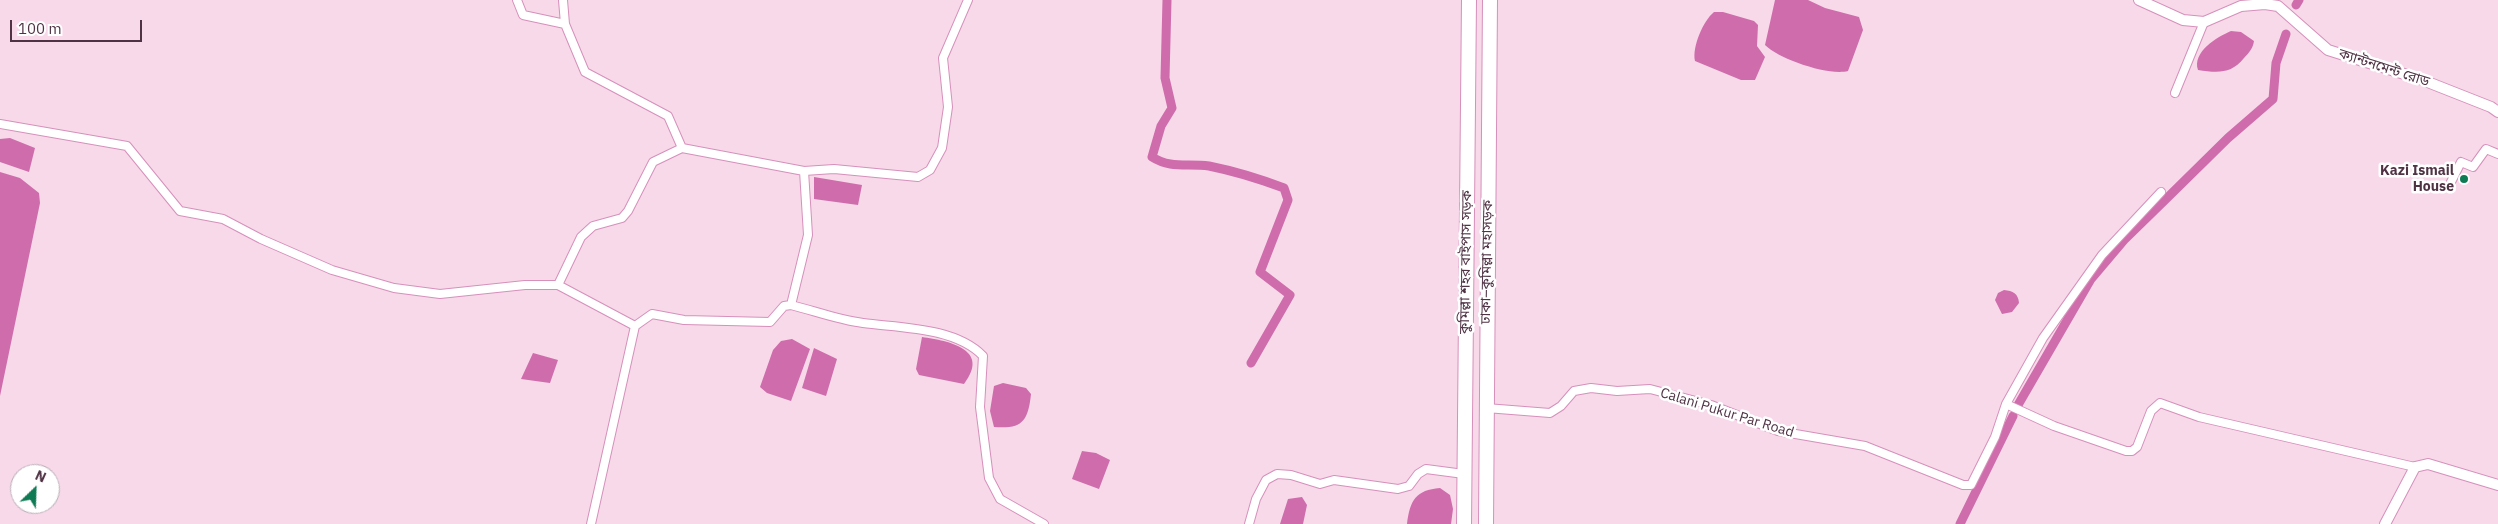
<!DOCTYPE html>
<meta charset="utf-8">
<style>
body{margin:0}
#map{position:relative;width:2498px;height:524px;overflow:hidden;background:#f7d9ea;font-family:"IBM Plex Sans",sans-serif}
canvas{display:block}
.north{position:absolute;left:10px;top:464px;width:50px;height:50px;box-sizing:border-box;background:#fff;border:1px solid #b9adb4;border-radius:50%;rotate:24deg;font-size:14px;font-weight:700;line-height:20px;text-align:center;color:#4f3244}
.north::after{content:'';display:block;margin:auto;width:18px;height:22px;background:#0e7b55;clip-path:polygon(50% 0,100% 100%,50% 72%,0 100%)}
.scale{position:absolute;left:10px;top:20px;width:132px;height:22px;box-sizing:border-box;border:2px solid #4f3244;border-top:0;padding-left:6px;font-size:15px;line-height:18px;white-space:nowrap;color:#4f3244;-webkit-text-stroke:4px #fff;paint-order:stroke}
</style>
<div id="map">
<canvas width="2498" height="524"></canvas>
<div class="north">N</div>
<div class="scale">100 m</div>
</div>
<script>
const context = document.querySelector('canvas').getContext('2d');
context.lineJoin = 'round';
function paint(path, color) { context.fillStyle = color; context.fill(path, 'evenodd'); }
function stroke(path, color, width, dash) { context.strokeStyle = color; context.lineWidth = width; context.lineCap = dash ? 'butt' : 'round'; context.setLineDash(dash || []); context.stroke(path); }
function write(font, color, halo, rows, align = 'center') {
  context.font = font + ' "IBM Plex Sans","Noto Sans Bengali",sans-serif'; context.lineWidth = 5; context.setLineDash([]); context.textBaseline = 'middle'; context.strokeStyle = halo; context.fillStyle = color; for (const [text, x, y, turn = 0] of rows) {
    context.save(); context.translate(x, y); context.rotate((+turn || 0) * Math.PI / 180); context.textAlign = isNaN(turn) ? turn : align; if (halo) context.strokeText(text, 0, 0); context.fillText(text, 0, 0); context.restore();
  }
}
paint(new Path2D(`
 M1775,0H1808L1825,8L1859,17L1863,30L1848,71C1828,76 1779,59 1765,45Z
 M1714,12H1723L1754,21L1758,25L1757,46L1765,57L1755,80H1741L1695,61C1692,47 1703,21 1714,12Z
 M2231,31L2241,32L2254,41C2253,48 2249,53 2244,58C2231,74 2218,73 2198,70C2192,52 2217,37 2231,31Z
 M10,138L35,148L29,172L0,162V139Z
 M0,172L20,178L39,193L40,203L0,396Z
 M814,177L862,185L858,205L814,199Z
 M2004,290C2013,291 2018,293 2019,303L2012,312L2002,314L1995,300L1998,293Z
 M922,337C949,341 991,349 964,384L919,375L916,369Z
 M792,339L810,349L791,401L767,393L760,387L773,350L781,341Z
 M814,348L837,359L826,396L802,388Z
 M533,353L558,360L550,383L521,379Z
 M1003,383L1026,388L1031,394C1028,422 1022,429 994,427L990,411L994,386Z
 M1082,451L1096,453L1110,460L1099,489L1072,479Z
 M1440,488L1450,495L1453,509L1451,524H1407C1410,500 1416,490 1440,488Z
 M1302,497L1307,505L1303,524H1280L1288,499Z`), '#cf6cab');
stroke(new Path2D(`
 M1167,0L1165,78L1172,108L1161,126L1152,157C1171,169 1187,163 1209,166C1234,171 1260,179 1284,188L1288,200L1260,272L1290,295L1251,363
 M2296,5L2299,0
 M2018,405L2091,279L2124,240L2165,200L2228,138L2273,99L2276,63L2286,34
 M1960,524L2013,416`), '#cf6cab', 9);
const street = new Path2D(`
 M517,0L523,15L565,24
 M563,0L565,24L585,72L668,116L682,148L804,171L834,169L918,177L930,170L942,148L948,107L943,58L968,0
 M2175,93L2204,22
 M0,124L127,146L180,211L223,219L261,239L332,270L394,288L440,294L525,285H558L635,326
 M2449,186L2461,162L2473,167L2486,149L2498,154
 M2161,192L2102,255L2043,338L2006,404L2054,426L2126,451H2132L2137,447L2151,411L2160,403L2199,417L2415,467
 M558,285L581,237L593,226L622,218L628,211L653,162L682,148
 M791,305L808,235L804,171
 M1486,408L1550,413L1561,406L1574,391L1591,388L1617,391L1650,389L1711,405L1778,431L1865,446L1963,485H1971L1995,437L2006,404
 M591,524L635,326L652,314L684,320L770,322L784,306L791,305C815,311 839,320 863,323C900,328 955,327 983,356L980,407L989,478L1000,499L1044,524
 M1249,524L1256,499L1266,480L1277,474L1291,475L1320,484L1334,480L1398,489L1409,486L1418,474L1426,469L1464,474`);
const secondary = new Path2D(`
 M2139,0L2183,20L2204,22L2241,6L2265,4L2278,6L2328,50L2420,79L2491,107L2498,112
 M2385,524L2415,467L2428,464L2498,485`);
const highway = new Path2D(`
 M1464,524L1469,0
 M1486,524L1490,0`);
stroke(street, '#d690ba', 10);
stroke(secondary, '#d690ba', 12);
stroke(highway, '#d690ba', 16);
stroke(street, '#fff', 8);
stroke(secondary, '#fff', 10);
stroke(highway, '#fff', 14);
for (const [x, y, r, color] of [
 [2464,179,5,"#0e7b55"]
]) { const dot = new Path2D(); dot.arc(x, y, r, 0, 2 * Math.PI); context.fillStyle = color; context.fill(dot); stroke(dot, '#fff', 2); }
write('14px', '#4f3244', '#fff', [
 ["ক্যান্টনমেন্ট রোড",2384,68,18],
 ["কুমিল্লা শহর বাইপাস সড়ক",1466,262,-89],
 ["ঢাকা–কুমিল্লা মহাসড়ক",1487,262,-89],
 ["Calani Pukur Par Road",1727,413,17]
]);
write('bold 14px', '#4f3244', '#fff', [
 ["Kazi Ismail",2454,171],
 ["House",2454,187]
], 'right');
</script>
